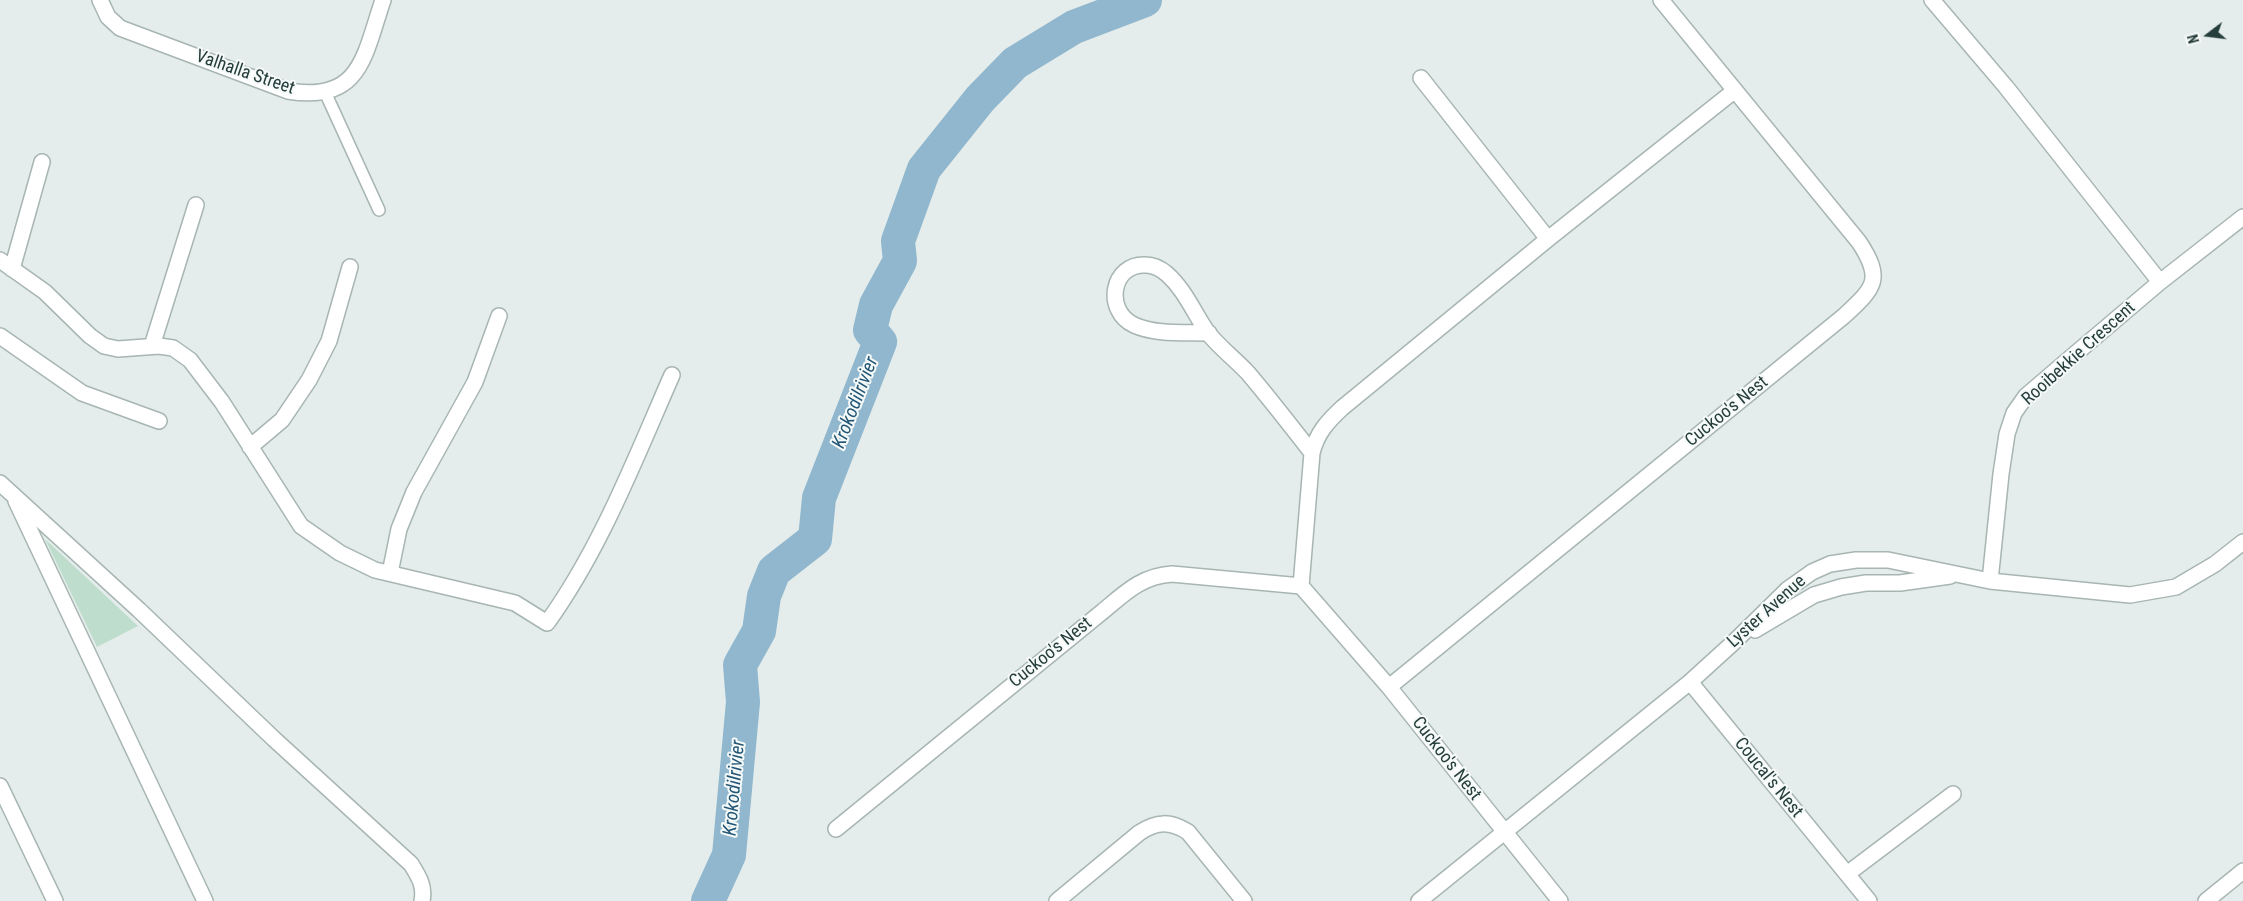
<!DOCTYPE html>
<style>
body{margin:0}
#map{position:relative;width:2243px;height:901px;overflow:hidden;background:#e4edeb;font-family:"Roboto Condensed",sans-serif}
canvas{display:block}
.north{position:absolute;left:2183px;top:10px;width:50px;height:50px;-webkit-text-stroke:4px #f5f9f8;paint-order:stroke;rotate:255deg;font-size:14px;font-weight:700;line-height:20px;text-align:center;color:#253e3c}
.north::after{content:'';display:block;margin:auto;width:18px;height:22px;background:#253e3c;clip-path:polygon(50% 0,100% 100%,50% 72%,0 100%)}
</style>
<div id="map">
<canvas width="2243" height="901"></canvas>
<div class="north">N</div>
</div>
<script>
const context = document.querySelector('canvas').getContext('2d');
context.lineJoin = 'round';
function paint(path, color) { context.fillStyle = color; context.fill(path, 'evenodd'); }
function stroke(path, color, width, dash) { context.strokeStyle = color; context.lineWidth = width; context.lineCap = dash ? 'butt' : 'round'; context.setLineDash(dash || []); context.stroke(path); }
function write(font, color, halo, rows, align = 'center') {
  context.font = font + ' "Roboto Condensed",sans-serif'; context.lineWidth = 4; context.setLineDash([]); context.textBaseline = 'middle'; context.strokeStyle = halo; context.fillStyle = color; for (const [text, x, y, turn = 0] of rows) {
    context.save(); context.translate(x, y); context.rotate((+turn || 0) * Math.PI / 180); context.textAlign = isNaN(turn) ? turn : align; if (halo) context.strokeText(text, 0, 0); context.fillText(text, 0, 0); context.restore();
  }
}
paint(new Path2D(`
 M45,539L138,626L97,647Z`), '#bfddcd');
stroke(new Path2D(`
 M708,901L729,855L743,702L740,665L759,631L764,596L774,571L815,539L819,498L880,342L870,330L876,305L900,261L898,241L924,169L980,99L1015,63L1074,27L1145,0`), '#90b7ce', 34);
const service = new Path2D(`
 M325,92L379,210`);
const minor = new Path2D(`
 M100,0L108,17L120,28L288,91C361,103 364,56 383,0
 M1932,0L2006,87L2160,282
 M1421,78L1548,239
 M0,260L45,292L90,336L104,346L118,349L159,346L173,348L190,360L222,402L301,526L340,553L375,570L515,603L547,623C601,548 635,459 672,375
 M12,269L42,162
 M1209,333C1185,332 1156,335 1134,325C1104,311 1111,263 1146,265C1154,265 1161,269 1167,274C1185,290 1194,313 1208,333C1219,347 1235,359 1248,373C1270,399 1291,426 1312,453
 M0,336L82,393L159,421
 M152,346L196,205
 M250,447L282,420L309,380L329,341L350,267
 M0,483L139,610L274,739L411,864C419,877 425,886 422,901
 M16,501L205,901
 M390,573L399,529L414,492L475,382L499,316
 M1990,581L2001,474L2007,434L2014,413L2026,396L2068,360L2160,282L2243,217
 M1755,630L1814,595L1841,587L1866,583H1900L1950,576
 M1690,682L1869,901
 M1389,687L1844,316C1874,288 1884,280 1859,242L1661,0
 M0,786L55,901
 M836,829L1102,612C1125,593 1141,576 1172,574L1301,586
 M1847,874L1953,794
 M1057,901L1139,833C1157,821 1170,821 1188,832L1244,901
 M1419,901L1690,682L1734,642L1788,589L1812,572L1830,564L1856,560H1888L1990,581L2130,595L2176,587L2215,564L2243,542
 M1560,901L1389,687L1301,586L1312,453C1317,433 1327,422 1342,408L1548,239L1734,91
 M2206,901L2243,871`);
stroke(service, '#a7b5b3', 14);
stroke(minor, '#a7b5b3', 18);
stroke(service, '#fff', 11);
stroke(minor, '#fff', 15);
write('18px', '#253e3c', '#f5f9f8', [
 ["Valhalla Street",245,73,19],
 ["Rooibekkie Crescent",2079,354,-42],
 ["Cuckoo's Nest",1727,412,-39],
 ["Lyster Avenue",1767,612,-42],
 ["Cuckoo's Nest",1051,653,-39],
 ["Cuckoo's Nest",1446,759,52],
 ["Coucal's Nest",1768,778,51]
]);
write('italic 19px', '#225676', '#f5f9f8', [
 ["Krokodilrivier",856,403,-69],
 ["Krokodilrivier",735,788,-85]
]);
</script>
